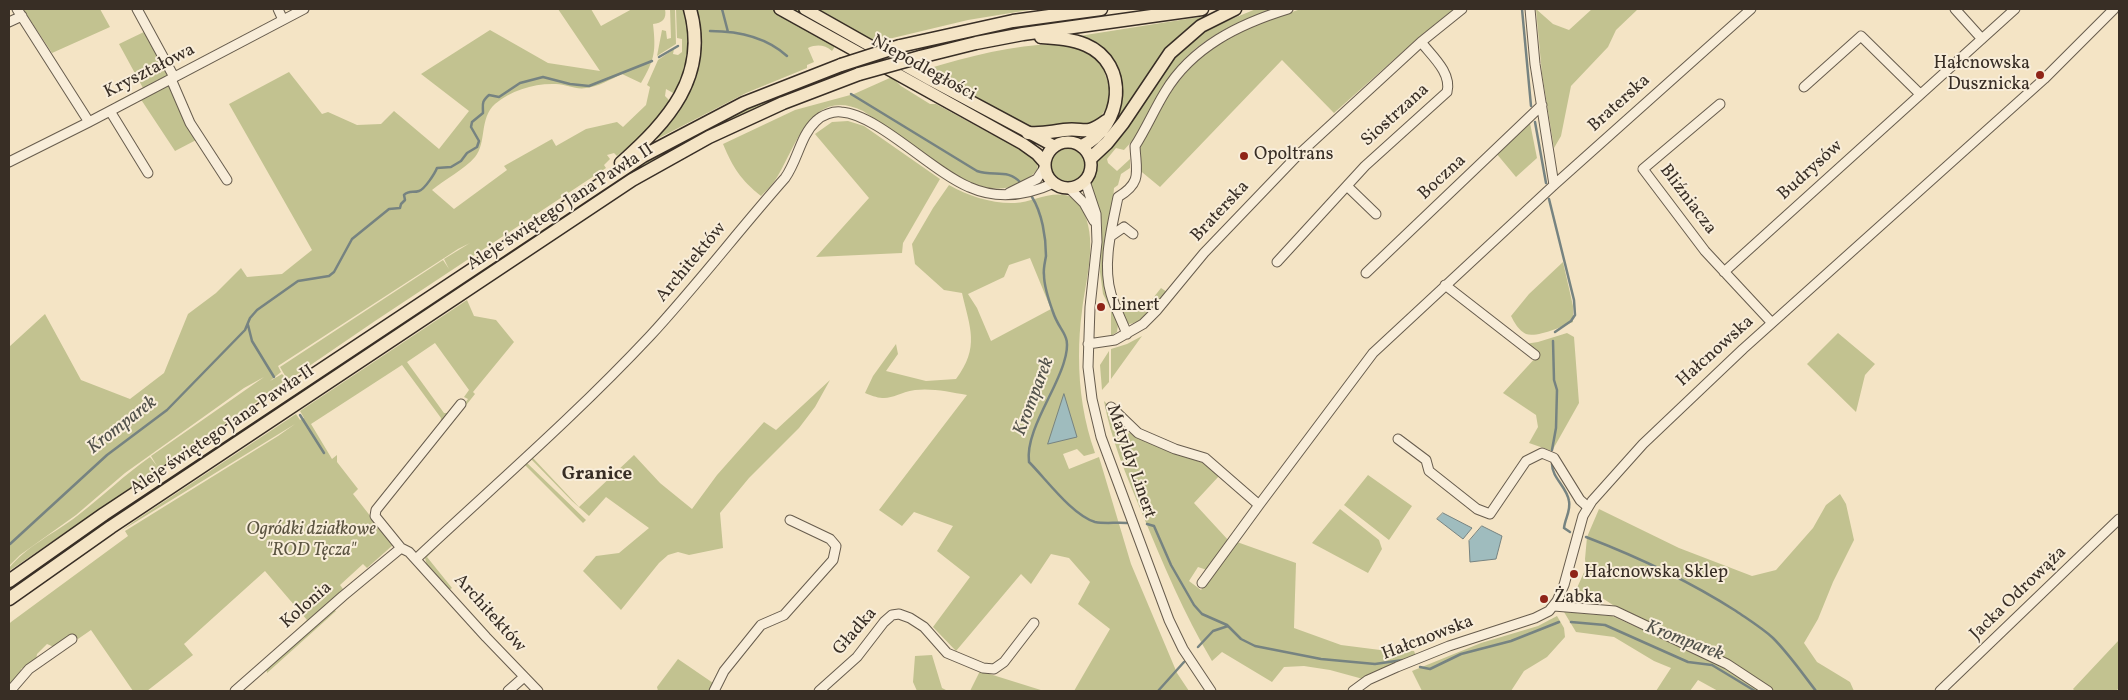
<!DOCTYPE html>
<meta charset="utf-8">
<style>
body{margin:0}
#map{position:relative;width:2128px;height:700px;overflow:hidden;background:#f4e4c5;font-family:Vollkorn,serif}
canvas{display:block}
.frame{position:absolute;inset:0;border:10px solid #382e25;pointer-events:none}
</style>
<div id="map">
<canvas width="2128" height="700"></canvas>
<div class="frame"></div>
</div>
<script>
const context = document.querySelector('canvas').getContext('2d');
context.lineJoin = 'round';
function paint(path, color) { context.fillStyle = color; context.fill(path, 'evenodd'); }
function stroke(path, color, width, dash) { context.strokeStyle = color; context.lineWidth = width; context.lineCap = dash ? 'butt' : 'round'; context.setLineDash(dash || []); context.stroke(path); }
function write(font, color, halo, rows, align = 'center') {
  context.font = font + ' Vollkorn,serif'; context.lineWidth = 4; context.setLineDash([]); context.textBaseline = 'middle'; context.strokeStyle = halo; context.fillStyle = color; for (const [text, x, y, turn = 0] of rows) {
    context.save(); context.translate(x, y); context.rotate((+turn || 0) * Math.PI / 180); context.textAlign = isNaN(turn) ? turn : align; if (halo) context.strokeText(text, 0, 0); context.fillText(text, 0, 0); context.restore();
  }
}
paint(new Path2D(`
 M23,9H100L110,27L52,53Z
 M558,9H591L601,26L632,9H665C667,19 662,23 653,24C656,51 655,59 641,83L622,74C611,79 598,87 586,88C576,90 566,84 556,84C535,83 511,90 495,104C479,118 487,143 475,157C465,169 444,180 432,190L454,209L507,170L504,166L552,139L556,146L586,129L617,122L623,127L646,105L650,87L647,85L658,60L674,49L673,54L678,55L682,52V39L677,38L676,9H686L690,32L688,65L675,94L666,89L665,96L670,101C655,122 637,141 617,156L614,153L607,155L610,159L604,165L606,168L375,321L9,571V568C27,546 55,533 77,516C102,497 124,475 150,457L157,466L151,456L264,377L244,388L125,473L76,515L20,555L9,566V347L45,314L81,380L130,399L164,373L188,314L216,293L241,268L247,277L282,274L312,250L229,104L289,72L322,114L328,112L357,125L381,124L394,111L439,149L469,111L421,74L490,30L548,63L600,71ZM470,243L444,259L449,269L443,260L280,367L287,379L282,374L270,381L281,372L278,366L458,249Z
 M670,9L675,10L676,44L657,56L662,30L666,31L667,39L671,38Z
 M694,9H773L836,45L832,51C825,45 817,44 808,48L814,62L807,65V68L746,93L657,139L655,137L681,104Z
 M791,9H798L1030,140L1027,141Z
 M815,9H1035L968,20L876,42Z
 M1256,9H1277C1235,22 1194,40 1169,78C1155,102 1144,130 1124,150L1116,148L1107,159L1108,163L1117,171L1130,159V168L1121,174L1118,185L1114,188L1113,200L1116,203L1106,291L1118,325L1117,332L1111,336V310L1103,294L1100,272L1102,224L1100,212L1091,187L1096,161L1175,55L1205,30Z
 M1301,9H1454L1418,38L1334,113L1282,60L1160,187L1137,168L1135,146C1161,108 1183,65 1223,40C1246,25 1275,18 1301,9Z
 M1536,9L1553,24L1569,30L1592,9H1638L1616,30L1608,47L1571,86L1561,136L1554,148L1542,74Z
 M1206,16L1187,29L1161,55L1119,120L1116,118C1126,93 1124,64 1100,46C1094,42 1086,39 1079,36Z
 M146,31L170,75L118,103L115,102L143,88L119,44Z
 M1057,44L1074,46L1093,56L1102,66L1110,88L1109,104L1097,122L1087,126L1030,127L927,69C970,56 1012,45 1057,44Z
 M850,67L854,70L778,98L705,133L9,592V587L83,536L638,166L736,113Z
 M892,77L901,86L930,104H936L993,135L1018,146L1034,157L1037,163L1038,169C1001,211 954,176 919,151C901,137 882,124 863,111C814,87 798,140 780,172C775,182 768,189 761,196C741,180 733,168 723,144L795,110L854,94Z
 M169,84L198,139L175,151L142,101L138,100Z
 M848,121L864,126L940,179L903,243L902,253L816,257L869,198L815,134L832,122Z
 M1530,123L1537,158L1516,177L1496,153Z
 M1051 166a17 17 0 1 1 34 0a17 17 0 1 1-34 0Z
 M949,185C968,196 993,204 1015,203C1034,202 1054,188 1074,198C1077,200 1079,203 1081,207C1099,238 1086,277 1082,311C1080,325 1079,341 1079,356C1079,390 1084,422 1095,453L1084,456L1077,449L1063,454L1069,469L1099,457L1131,564L1177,673L1189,691H1074L1110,629L1078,604L1090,582L1069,558L1051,554L1031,584L1021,574L956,651L933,627L970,577L937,551L953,526L914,512L902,526L879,510L967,395C950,392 932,388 915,390C892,394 890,404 865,393L873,376L896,344L898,354L886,371L926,381L956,379C980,347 970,328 962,293L944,290L915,264L912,244L933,208ZM1030,258L1051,309L991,341L977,308L968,294L1004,277L1009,265Z
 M1563,262L1573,306V322C1563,326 1537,338 1526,334C1519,331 1514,322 1511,316L1529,294Z
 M1161,288L1167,292C1157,304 1144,324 1128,324L1123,313L1124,299L1142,312Z
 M467,300L474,316L496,320L514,342L473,392L475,394L463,409L462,407L468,399L464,397L469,390L435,343L407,362L444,413H450L440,426L441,418L402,365L311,424L332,459L337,455V462L358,489L353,494L393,545L367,568L363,564L340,585L343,589C328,602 315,624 295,631L307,620L265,571L184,644L193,655L147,691H133L91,630L78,639L72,634L54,647L47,644L37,654L36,660L21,669L22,672L9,689V624L11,622L113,547L128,536L125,531L278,436L295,424L121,531L136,520L296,414L300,420L304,418L300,411Z
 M1567,333L1574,337L1579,403L1552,451L1529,443L1538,427L1536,415L1503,393L1538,355L1525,344L1538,342Z
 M1838,333L1875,364L1865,375L1856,412L1807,364Z
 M1142,336L1111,379V349L1127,344Z
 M1109,351V382L1102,390L1100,365Z
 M830,380L815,407L799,428L749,478L720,513L723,548L689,555L678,552L668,555L659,563L621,610L583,571L596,556L619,553L649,528L606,497L589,516L572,501L531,459L532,457L579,507L634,455L660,483L692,509L717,475L764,422L776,430Z
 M1104,401L1110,407L1108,409L1117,420L1112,429L1124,439L1129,433H1135L1151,443L1203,463L1219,476L1194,503L1229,541L1207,570L1198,567L1189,581L1201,590L1237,542L1296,563L1294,628L1341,645L1388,651H1414L1416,656L1363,679L1330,670L1304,666L1284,667L1272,682L1222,652L1212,661C1184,614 1163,564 1142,513C1127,477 1111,440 1104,401Z
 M526,462L586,520L583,523L524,464L458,527L457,524Z
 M1368,475L1412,506L1389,540L1344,505Z
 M1840,494L1846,504L1854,540L1833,582L1818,619L1804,643L1817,662L1850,682L1854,691H1718L1698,680L1690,691H1656L1671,668L1654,661L1614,637L1576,632L1564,612L1612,616L1680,647L1690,645L1616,607L1593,592L1567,602L1576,590L1586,568L1585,559L1587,537L1599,509L1679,548L1752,576L1776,570L1813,528L1826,505Z
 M1340,509L1379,540L1382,549L1368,573L1312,543Z
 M451,532L427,557L452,588L449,590L427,566L425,558Z
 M334,610L336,611L267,673L266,668Z
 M1557,616L1564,628L1565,637L1547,657L1524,671L1511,691H1422L1412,671L1481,643L1538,626Z
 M2119,640V688L2116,691H2075L2073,689Z
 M932,655L942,688L948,691H917L913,682L915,656Z
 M678,659L716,685L711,691H658L657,687Z
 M980,671L1044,691H1064H970Z`), '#c2c290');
const water = new Path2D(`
 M1064,394L1077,437L1048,444Z
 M1443,513L1472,528L1463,539L1437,519Z
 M1482,526L1502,536L1496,559L1470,562L1469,541Z`);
paint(water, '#9fbcbe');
stroke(water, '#768381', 1);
stroke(new Path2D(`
 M722,9L728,32
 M1522,9L1531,106
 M710,31C737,31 766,37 787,56
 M659,57L678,46
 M851,94L977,171C993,177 1008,168 1021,183
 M1535,122L1546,183
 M1032,197C1042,213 1046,237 1046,256C1045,262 1043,269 1044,275C1044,287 1049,301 1053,312C1060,334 1073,333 1064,362C1056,391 1025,432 1029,462C1046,479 1072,515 1095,522C1106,524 1116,522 1127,523
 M1549,199L1574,300L1575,315L1571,321L1555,332
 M248,325L252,341L274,377
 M300,415L324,453
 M1552,450L1556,428L1557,390L1554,380L1553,341
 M1552,464C1552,478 1567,487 1569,501C1571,511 1565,518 1564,528L1570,532
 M1147,524L1154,526L1171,565L1194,605L1202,614L1227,625L1241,639L1255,646L1321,659L1375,664L1403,660
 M1586,537C1638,557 1689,581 1736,611C1749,620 1762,628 1773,638C1789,654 1802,673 1816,691
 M10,544L107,455L167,410L245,330L250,318L257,310L298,281L329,276L334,272L352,239L389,209L400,208L401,204L405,200L404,195C409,190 413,193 419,191C425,189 435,173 437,168L451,167L461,161L467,153L477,147L479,141L471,127L472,122L483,113C483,104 481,102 489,95L499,97L520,83L543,77L570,84L589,86L652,61
 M1571,622L1605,625L1688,662L1712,665L1755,691
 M1198,647L1213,631L1228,626
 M1420,667L1430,669L1461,654L1511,641L1559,622
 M1158,691L1184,662`), '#768381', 2.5);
const minor = new Path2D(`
 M17,9L89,122
 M137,9L174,77
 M278,9L283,20
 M1530,9L1535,64L1554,185
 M1955,9L1982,39
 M9,22L22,16
 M171,79L190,123L227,180
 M1804,87L1861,36L1920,94
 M1720,104L1643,169L1705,251L1772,323
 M110,111L148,173
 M9,162L89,122L304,9
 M1085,181L1096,214L1097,242L1090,307L1088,367L1092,399L1101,437L1169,620L1183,649L1211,691
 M1347,186L1376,214
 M1069,188L1084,203L1094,221
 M1009,193L1037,179L1045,167
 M1111,236L1124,227L1133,234
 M1277,262L1365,166L1447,92C1452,73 1432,56 1421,42
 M1724,272L2015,9
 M1366,273L1542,105
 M1445,285L1535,355
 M1127,334C1122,321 1115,308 1111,294C1102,264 1112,227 1118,197C1143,182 1136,171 1135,146C1146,129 1154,110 1165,92C1192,47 1239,24 1288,9
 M1088,344L1115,340L1143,324L1157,310L1204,253L1297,156L1421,42L1462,9
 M461,404L376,510L375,516L401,548L409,552L486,637L538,691
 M1111,407L1138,433L1175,449L1205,458L1259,505L1373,353L1554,185L1751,9
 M1398,439L1426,460L1429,471L1477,509L1490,514L1526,461L1542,453L1554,458L1580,500L1588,507
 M416,559C494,486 576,415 650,336C697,285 739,230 785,178C798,160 800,136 816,121C822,115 833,111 841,112C877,114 931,171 969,187C998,200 1026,196 1054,183
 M1202,583L1259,505
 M1554,606L1615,611L1727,664L1768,691
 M10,691L29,669L72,639
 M235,691L343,596L401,548
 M508,691L524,677
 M714,691L724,671L761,625L784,615L833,560L836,546L830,539L790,520
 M819,691L857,657L884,622L892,615L899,614L910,618L924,627L947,653L983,668L994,669L1004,662L1034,623
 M1353,691L1368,680L1397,667L1449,646L1535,618L1549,611L1557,601L1564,585L1583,516L1592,501L1643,444L1743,349L2044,79L2114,9
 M1940,691L2119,519`);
const major = new Path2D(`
 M780,9L1023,144L1037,154L1045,163
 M805,9L929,79L1054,146
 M1045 165a23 23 0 1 1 46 0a23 23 0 1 1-46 0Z`);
const highway = new Path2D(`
 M1041,37C1056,38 1072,39 1086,45C1130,64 1123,126 1082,146
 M900,46L1013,21L1101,9
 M920,57L976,43L1023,34L1202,9
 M1028,133C1045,134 1048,132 1064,130C1085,127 1084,137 1106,121
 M1091,158L1107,143L1123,123L1170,53L1201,26L1235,9
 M621,163C668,121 709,77 690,9
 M9,581L104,514L643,156L744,103L841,65
 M9,599L111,527L632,180L709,137L783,103L859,74`);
stroke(minor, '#675c4d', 11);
stroke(major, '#382e25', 14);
stroke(highway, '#382e25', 15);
stroke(minor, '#f8edd9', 9);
stroke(major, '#f4e4c5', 11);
stroke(highway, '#f4e4c5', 12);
const highwayBridge = new Path2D(`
 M841,65L900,46
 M859,74L920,57`);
stroke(highwayBridge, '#382e25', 15, []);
stroke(highwayBridge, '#f4e4c5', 12);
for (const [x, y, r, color] of [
 [2040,75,5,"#8f2418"],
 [1244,156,5,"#8f2418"],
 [1101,307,5,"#8f2418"],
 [1574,574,5,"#8f2418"],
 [1544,599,5,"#8f2418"]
]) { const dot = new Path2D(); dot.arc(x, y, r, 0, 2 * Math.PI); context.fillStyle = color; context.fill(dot); stroke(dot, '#f8edd9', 2); }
write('18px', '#382e25', '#f8edd9', [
 ["Hałcnowska",2030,65,"right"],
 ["Dusznicka",2030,86,"right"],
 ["Opoltrans",1254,156],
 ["Linert",1111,307],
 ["Hałcnowska Sklep",1584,574],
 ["Żabka",1554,599]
], 'left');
write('18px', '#382e25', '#f8edd9', [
 ["Niepodległości",923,69,29],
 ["Kryształowa",150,72,-27],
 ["Braterska",1620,104,-42],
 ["Siostrzana",1396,116,-42],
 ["Budrysów",1811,171,-42],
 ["Boczna",1443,178,-43],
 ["Bliźniacza",1687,200,53],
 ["Aleje świętego Jana Pawła II",561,208,-33],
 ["Braterska",1221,212,-47],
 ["Architektów",692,263,-50],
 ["Hałcnowska",1716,352,-42],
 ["Aleje świętego Jana Pawła II",223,431,-34],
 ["Matyldy Linert",1130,462,71],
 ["Jacka Odrowąża",2019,594,-44],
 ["Kolonia",307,606,-41],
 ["Architektów",489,614,48],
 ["Gładka",856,632,-49],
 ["Hałcnowska",1428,639,-21]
]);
write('italic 18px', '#5a5340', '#f8edd9', [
 ["Ogródki działkowe",311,531],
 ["\"ROD Tęcza\"",311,552]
]);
write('italic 19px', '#52524b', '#f8edd9', [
 ["Kromparek",1035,397,-69],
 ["Kromparek",123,426,-38],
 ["Kromparek",1684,642,21]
]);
write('bold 19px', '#382e25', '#f8edd9', [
 ["Granice",597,476]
]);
</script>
